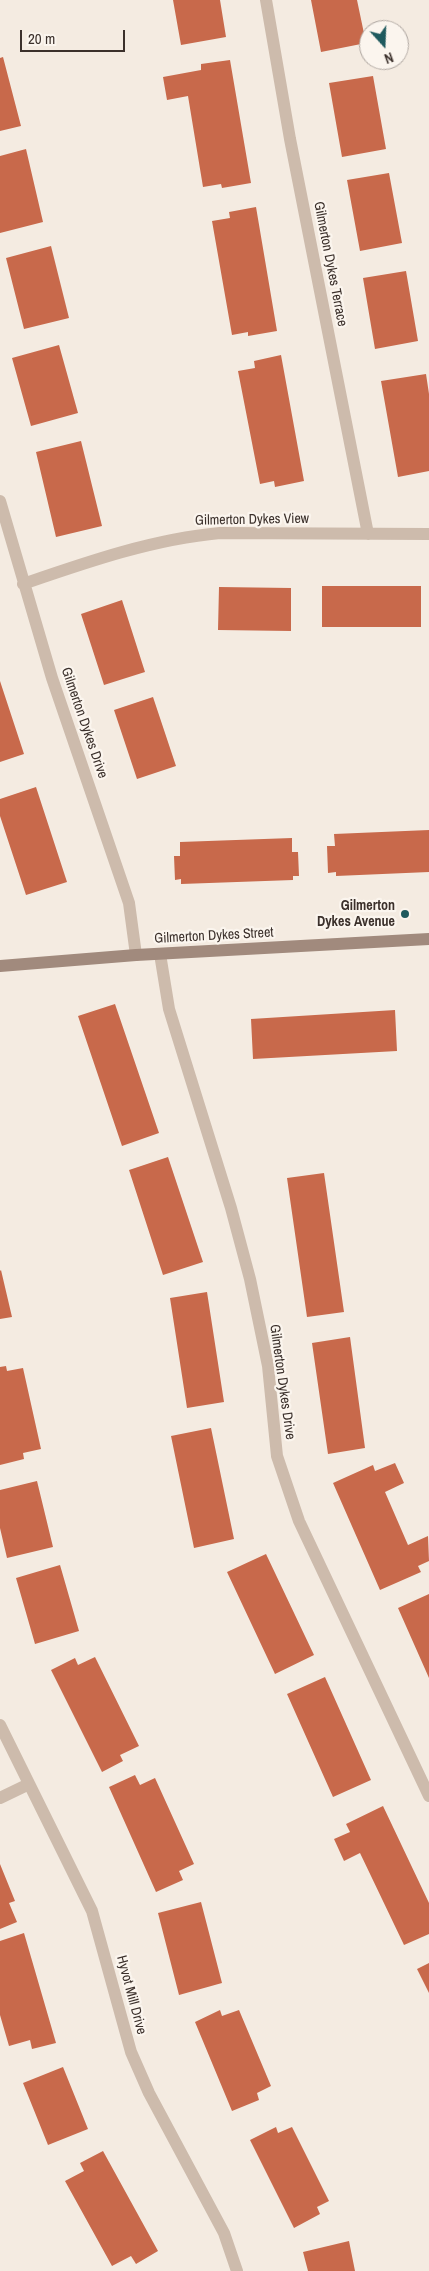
<!DOCTYPE html>
<style>
body{margin:0}
#map{position:relative;width:429px;height:2271px;overflow:hidden;background:#f4ebe1;font-family:"Archivo Narrow",sans-serif}
canvas{display:block}
.north{position:absolute;left:359px;top:20px;width:50px;height:50px;box-sizing:border-box;background:#fbf5ee;border:1px solid #aea6a0;border-radius:50%;rotate:160deg;font-size:14px;font-weight:700;line-height:20px;text-align:center;color:#3b302b}
.north::after{content:'';display:block;margin:auto;width:18px;height:22px;background:#1f5a5e;clip-path:polygon(50% 0,100% 100%,50% 72%,0 100%)}
.scale{position:absolute;left:20px;top:30px;width:105px;height:22px;box-sizing:border-box;border:2px solid #3b302b;border-top:0;padding-left:6px;font-size:15px;line-height:18px;white-space:nowrap;color:#3b302b;-webkit-text-stroke:4px #fbf5ee;paint-order:stroke}
</style>
<div id="map">
<canvas width="429" height="2271"></canvas>
<div class="north">N</div>
<div class="scale">20 m</div>
</div>
<script>
const context = document.querySelector('canvas').getContext('2d');
context.lineJoin = 'round';
function paint(path, color) { context.fillStyle = color; context.fill(path, 'evenodd'); }
function stroke(path, color, width, dash) { context.strokeStyle = color; context.lineWidth = width; context.lineCap = dash ? 'butt' : 'round'; context.setLineDash(dash || []); context.stroke(path); }
function write(font, color, halo, rows, align = 'center') {
  context.font = font + ' "Archivo Narrow",sans-serif'; context.lineWidth = 4.5; context.setLineDash([]); context.textBaseline = 'middle'; context.strokeStyle = halo; context.fillStyle = color; for (const [text, x, y, turn = 0] of rows) {
    context.save(); context.translate(x, y); context.rotate((+turn || 0) * Math.PI / 180); context.textAlign = isNaN(turn) ? turn : align; if (halo) context.strokeText(text, 0, 0); context.fillText(text, 0, 0); context.restore();
  }
}
paint(new Path2D(`
 M173,0H220L226,37L181,45Z
 M311,0H357L366,43L321,52Z
 M3,57L21,126L0,131V58Z
 M230,60L251,183L222,188L221,184L203,187L188,96L167,100L163,77L201,70V64Z
 M373,76L386,149L342,157L329,83Z
 M26,149L43,222L0,233V156Z
 M389,173L402,243L360,251L347,180Z
 M256,207L277,331L248,336V332L232,335L212,221L230,218L229,212Z
 M51,246L69,318L24,329L6,258Z
 M406,271L418,341L375,349L363,278Z
 M59,345L78,413L31,426L12,358Z
 M281,355L304,481L275,487L274,481L260,484L238,371L255,368L254,361Z
 M426,374L429,394V471L398,477L381,381Z
 M81,441L102,526L56,537L36,452Z
 M322,586H421V627H322Z
 M219,587L291,588V631L218,630Z
 M122,600L145,672L104,685L81,614Z
 M0,681L24,754L0,762Z
 M153,697L176,766L137,779L114,710Z
 M36,787L67,882L26,895L0,816V799Z
 M429,830V872L336,876V872L328,873L327,846H335L334,834Z
 M292,838V852H298L299,876H293V880L181,884V879L175,880L174,856H180V842Z
 M115,1004L159,1133L122,1146L78,1016Z
 M395,1010L397,1051L253,1059L251,1019Z
 M168,1157L203,1262L163,1275L129,1170Z
 M324,1173L344,1312L307,1317L287,1178Z
 M1,1270L12,1317L0,1319V1271Z
 M207,1292L224,1402L187,1408L170,1298Z
 M350,1337L365,1448L328,1454L312,1343Z
 M6,1366L7,1371L23,1368L41,1449L23,1453L24,1459L0,1465V1367Z
 M211,1428L234,1539L194,1548L171,1436Z
 M395,1463L404,1483L385,1492L408,1545L428,1536L429,1561L418,1566L421,1572L380,1590L333,1483L373,1465L375,1471Z
 M37,1481L53,1547L7,1558L0,1528V1490Z
 M266,1554L314,1655L275,1674L227,1572Z
 M60,1565L79,1631L35,1644L16,1578Z
 M429,1594V1678L398,1608Z
 M95,1657L139,1746L120,1755L123,1761L102,1772L51,1670L75,1658L78,1665Z
 M325,1677L371,1780L333,1797L287,1694Z
 M135,1775L140,1785L155,1778L194,1864L179,1871L183,1880L156,1892L109,1787Z
 M383,1806L429,1903V1934L404,1945L360,1853L344,1861L334,1839L350,1832L346,1824Z
 M0,1864L15,1901L9,1903L17,1922L0,1929Z
 M201,1902L222,1983L179,1995L158,1913Z
 M24,1933L56,2043L32,2049L30,2040L9,2046L0,2015V1941Z
 M429,1963V1993L417,1969Z
 M220,2010L222,2016L239,2010L271,2086L257,2093L259,2100L232,2111L195,2022Z
 M63,2067L88,2129L48,2145L23,2083Z
 M276,2127L278,2133L292,2127L329,2201L317,2207L320,2214L294,2228L250,2140Z
 M103,2151L158,2251L136,2264L131,2256L112,2266L65,2181L84,2171L80,2163Z
 M349,2241L355,2271H308L303,2252Z`), '#c8694b');
stroke(new Path2D(`
 M266,0L290,139L368,534
 M0,501L52,678L129,903L136,955
 M23,584C87,562 153,539 220,533L429,534
 M160,954L169,1009L231,1208L250,1279L268,1366L277,1456L299,1521L429,1796
 M0,1725L92,1911L131,2052L149,2093L224,2233L237,2271
 M0,1798L29,1784`), '#cdbbac', 12);
stroke(new Path2D(`
 M0,966L136,955L429,939`), '#a18a7d', 12);
for (const [x, y, r, color] of [
 [405,914,5,"#1f5a5e"]
]) { const dot = new Path2D(); dot.arc(x, y, r, 0, 2 * Math.PI); context.fillStyle = color; context.fill(dot); stroke(dot, '#fbf5ee', 2); }
write('14px', '#3b302b', '#fbf5ee', [
 ["Gilmerton Dykes Terrace",330,264,79],
 ["Gilmerton Dykes View",252,520,-1],
 ["Gilmerton Dykes Drive",84,723,71],
 ["Gilmerton Dykes Street",214,936,-3],
 ["Gilmerton Dykes Drive",282,1382,82],
 ["Hyvot Mill Drive",131,1995,75]
]);
write('bold 14px', '#3b302b', '#fbf5ee', [
 ["Gilmerton",395,906],
 ["Dykes Avenue",395,922]
], 'right');
</script>
